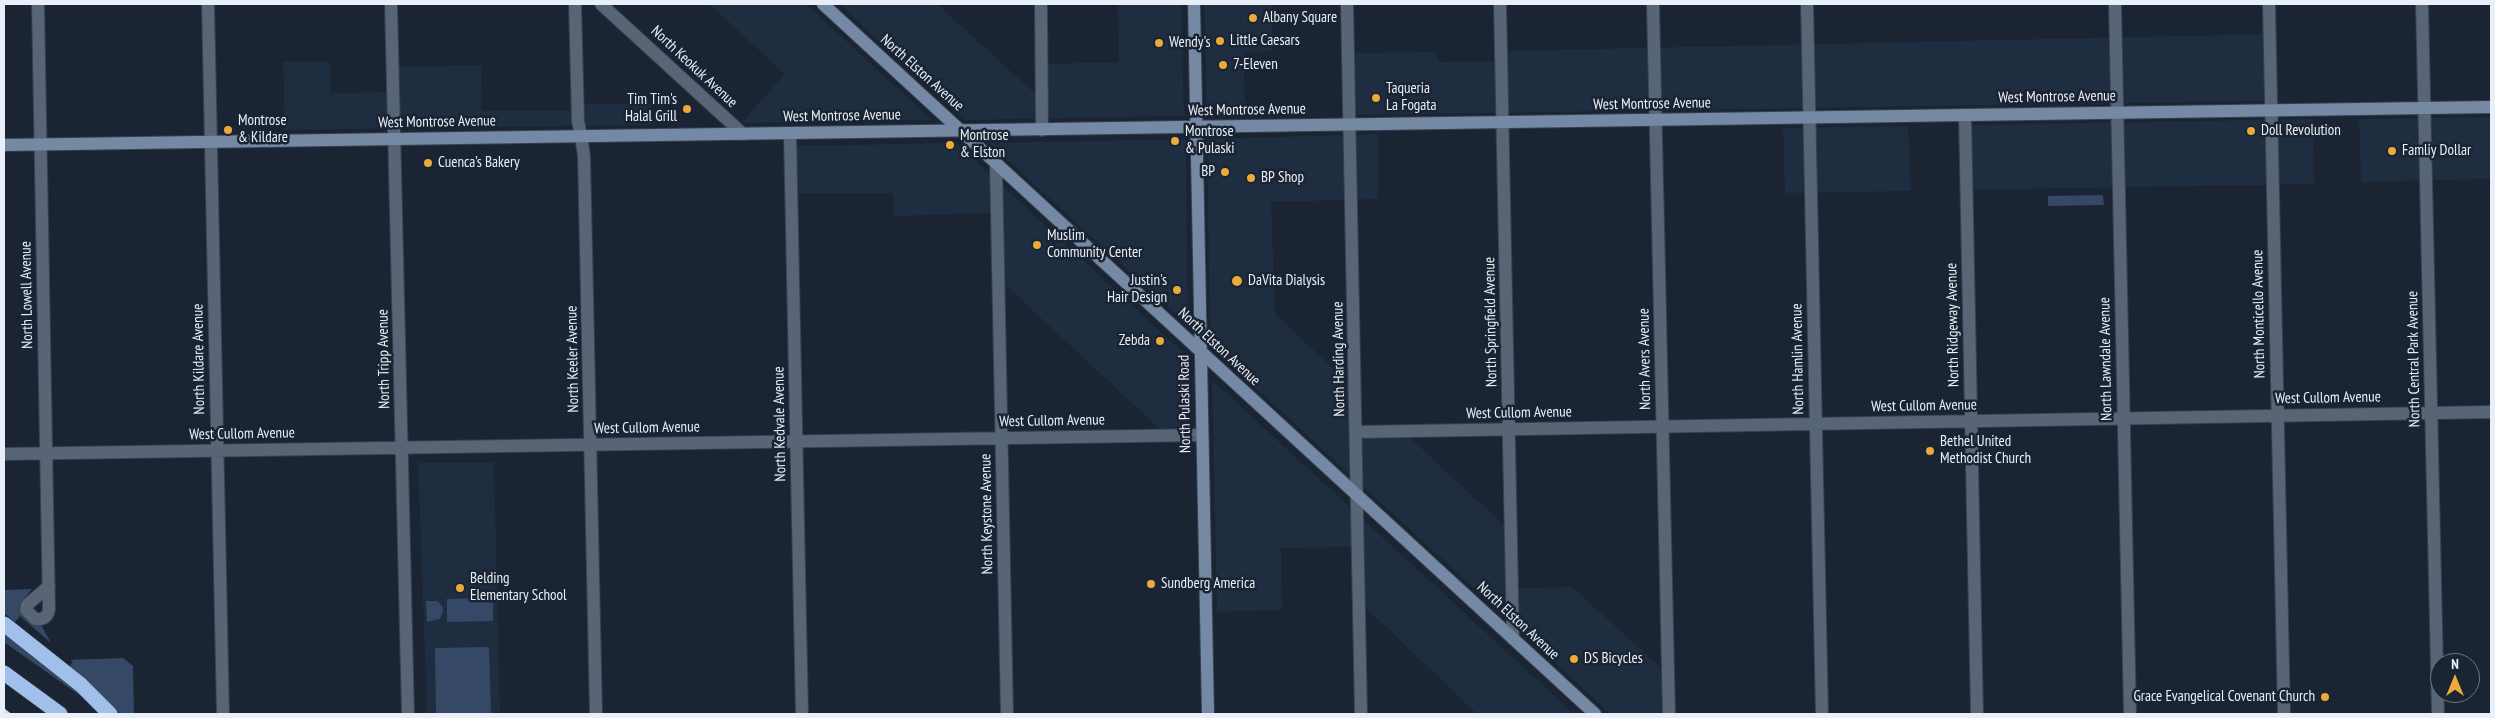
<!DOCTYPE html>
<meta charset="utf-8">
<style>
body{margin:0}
#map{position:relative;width:2495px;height:718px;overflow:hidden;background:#1a2432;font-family:"PT Sans Narrow",sans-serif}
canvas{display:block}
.frame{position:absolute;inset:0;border:5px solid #e8eff9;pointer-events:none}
.north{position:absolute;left:2430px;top:653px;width:50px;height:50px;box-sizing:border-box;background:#1a2432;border:1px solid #6c7582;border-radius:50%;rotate:0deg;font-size:14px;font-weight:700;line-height:20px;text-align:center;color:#e8eff9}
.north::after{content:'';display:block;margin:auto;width:18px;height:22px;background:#ebaa39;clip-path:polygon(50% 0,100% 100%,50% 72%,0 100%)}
</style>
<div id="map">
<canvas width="2495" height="718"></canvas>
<div class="frame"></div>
<div class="north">N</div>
</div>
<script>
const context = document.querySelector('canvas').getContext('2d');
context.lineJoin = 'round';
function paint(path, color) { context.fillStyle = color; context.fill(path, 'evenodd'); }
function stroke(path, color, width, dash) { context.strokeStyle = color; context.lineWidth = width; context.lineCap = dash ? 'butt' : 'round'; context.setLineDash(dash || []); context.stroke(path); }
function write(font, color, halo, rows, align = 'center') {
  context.font = font + ' "PT Sans Narrow",sans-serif'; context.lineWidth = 5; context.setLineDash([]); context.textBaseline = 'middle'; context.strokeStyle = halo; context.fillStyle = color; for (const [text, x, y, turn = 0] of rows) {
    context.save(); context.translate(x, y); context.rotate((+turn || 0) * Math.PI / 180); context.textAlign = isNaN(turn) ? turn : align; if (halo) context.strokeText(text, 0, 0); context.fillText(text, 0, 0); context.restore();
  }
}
paint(new Path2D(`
 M709,4H806L932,120L741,123L785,74Z
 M839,4H937L1041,99L1040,64L1119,62L1118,4H1181L1184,116L965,120Z
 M1204,4H1272L1273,51L1244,52L1245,116L1207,117Z
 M2268,34L2269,101L1351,115L1350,53L1437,52L1438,62L1502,61L1503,51Z
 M283,62H330L331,93L393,92V67L481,65L482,111L578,110V104L651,103V125L285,130Z
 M2491,117V179L2361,182L2359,119Z
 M2313,119L2314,184L1967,190L1965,125Z
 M1908,126L1911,191L1785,193L1783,128Z
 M1378,134V199L1271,202L1275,314L1355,389V433H1405L1510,531L1511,588L1572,587L1667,673V714H1611L1210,346L1207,139Z
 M1186,139L1188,325L989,143Z
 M956,143L1188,357L1189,434H1165L999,279L997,213L894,216L893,193L790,194L789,146Z
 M1212,380L1574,714H1477L1361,603L1360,547L1281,548L1282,610L1217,612Z
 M494,462L500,714H427L418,463Z`), '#1f2d40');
paint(new Path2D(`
 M2103,195L2104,205L2048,206V196Z
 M32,589L22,601L23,616L30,623H40L51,643L20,616L15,622L4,613V590Z
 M493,598V621L447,622V599Z
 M426,601H437C444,606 445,613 439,619L427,622Z
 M4,630L84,695L82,697L4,642Z
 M489,647L491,714H436L435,648Z
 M123,658L133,666L134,714H120L69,667L73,662L70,660Z`), '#354967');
const minor = new Path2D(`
 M38,4L49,609C48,617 43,620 35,619L26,610L27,605L49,586
 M208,4L223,714
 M391,4L408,714
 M575,4L578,121L581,136
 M601,4L743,134
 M1041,4L1042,130
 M1347,4L1361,714
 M1500,4L1513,639
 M1653,4L1669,714
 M1807,4L1822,714
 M2115,4L2130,714
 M2269,4L2284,714
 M2422,4L2438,714
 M1965,115L1977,714
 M790,133L802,714
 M996,163L1007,714
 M1356,432L2491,412
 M4,454L1201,435`);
const tertiary = new Path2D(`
 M581,136L584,156L596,714`);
const secondary = new Path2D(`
 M823,4L1595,714
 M1194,4L1208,714
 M4,145L2491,107`);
const motorway = new Path2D(`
 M4,624L81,685L110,714
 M4,673L60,714`);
stroke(minor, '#37404e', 14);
stroke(tertiary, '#37404e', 14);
stroke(secondary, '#37404e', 14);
stroke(motorway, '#37404e', 16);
stroke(minor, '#586576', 12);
stroke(tertiary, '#586576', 12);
stroke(secondary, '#7589a5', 12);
stroke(motorway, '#a0c0eb', 15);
stroke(new Path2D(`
 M4,710L9,714`), '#d2d9e4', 3);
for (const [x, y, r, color] of [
 [1253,18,5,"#ebaa39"],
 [1220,41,5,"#ebaa39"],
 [1159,43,5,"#ebaa39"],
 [1223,65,5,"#ebaa39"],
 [1376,98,5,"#ebaa39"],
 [687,109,5,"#ebaa39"],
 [228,130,5,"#ebaa39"],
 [2251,131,5,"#ebaa39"],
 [1175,141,5,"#ebaa39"],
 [950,145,5,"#ebaa39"],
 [2392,151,5,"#ebaa39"],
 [428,163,5,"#ebaa39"],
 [1225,172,5,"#ebaa39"],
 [1251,178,5,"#ebaa39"],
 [1037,245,5,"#ebaa39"],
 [1237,281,6,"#ebaa39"],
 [1177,290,5,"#ebaa39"],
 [1160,341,5,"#ebaa39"],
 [1930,451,5,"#ebaa39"],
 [1151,584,5,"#ebaa39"],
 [460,588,5,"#ebaa39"],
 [1574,659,5,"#ebaa39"],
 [2325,697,5,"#ebaa39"]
]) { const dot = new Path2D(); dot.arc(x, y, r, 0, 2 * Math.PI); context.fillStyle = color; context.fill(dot); stroke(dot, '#1a2432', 2); }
write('15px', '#e8eff9', '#1a2432', [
 ["Albany Square",1263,18],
 ["Little Caesars",1230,41],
 ["Wendy's",1169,43],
 ["7-Eleven",1233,65],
 ["Taqueria",1386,89],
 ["La Fogata",1386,106],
 ["Tim Tim's",677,100,"right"],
 ["Halal Grill",677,117,"right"],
 ["Montrose",238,121],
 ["& Kildare",238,138],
 ["Doll Revolution",2261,131],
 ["Montrose",1185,132],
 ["& Pulaski",1185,149],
 ["Montrose",960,136],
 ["& Elston",960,153],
 ["Famliy Dollar",2402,151],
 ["Cuenca’s Bakery",438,163],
 ["BP",1215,172,"right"],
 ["BP Shop",1261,178],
 ["Muslim",1047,236],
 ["Community Center",1047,253],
 ["Justin's",1167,281,"right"],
 ["Hair Design",1167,298,"right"],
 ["DaVita Dialysis",1248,281],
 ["Zebda",1150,341,"right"],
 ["Bethel United",1940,442],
 ["Methodist Church",1940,459],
 ["Belding",470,579],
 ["Elementary School",470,596],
 ["Sundberg America",1161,584],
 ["DS Bicycles",1584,659],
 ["Grace Evangelical Covenant Church",2315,697,"right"]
], 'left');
write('15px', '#e8eff9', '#1a2432', [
 ["North Keokuk Avenue",694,67,43],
 ["North Elston Avenue",922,73,42],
 ["West Montrose Avenue",2057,97,-1],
 ["West Montrose Avenue",1652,104,-1],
 ["West Montrose Avenue",1247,110,-1],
 ["West Montrose Avenue",842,116,-1],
 ["West Montrose Avenue",437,122,-1],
 ["North Lowell Avenue",27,295,-91],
 ["North Monticello Avenue",2259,314,-91],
 ["North Springfield Avenue",1491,322,-91],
 ["North Ridgeway Avenue",1953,325,-91],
 ["North Elston Avenue",1219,347,43],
 ["North Kildare Avenue",199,359,-91],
 ["North Tripp Avenue",384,359,-91],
 ["North Keeler Avenue",573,359,-91],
 ["North Harding Avenue",1339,359,-91],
 ["North Avers Avenue",1645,359,-91],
 ["North Hamlin Avenue",1798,359,-91],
 ["North Lawndale Avenue",2106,359,-91],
 ["North Central Park Avenue",2414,359,-91],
 ["West Cullom Avenue",2328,398,-1],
 ["North Pulaski Road",1185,404,-91],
 ["West Cullom Avenue",1924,406,-1],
 ["West Cullom Avenue",1519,413,-1],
 ["West Cullom Avenue",1052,421,-1],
 ["North Kedvale Avenue",780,424,-91],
 ["West Cullom Avenue",647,428,-1],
 ["West Cullom Avenue",242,434,-1],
 ["North Keystone Avenue",987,514,-91],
 ["North Elston Avenue",1518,621,43]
]);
</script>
